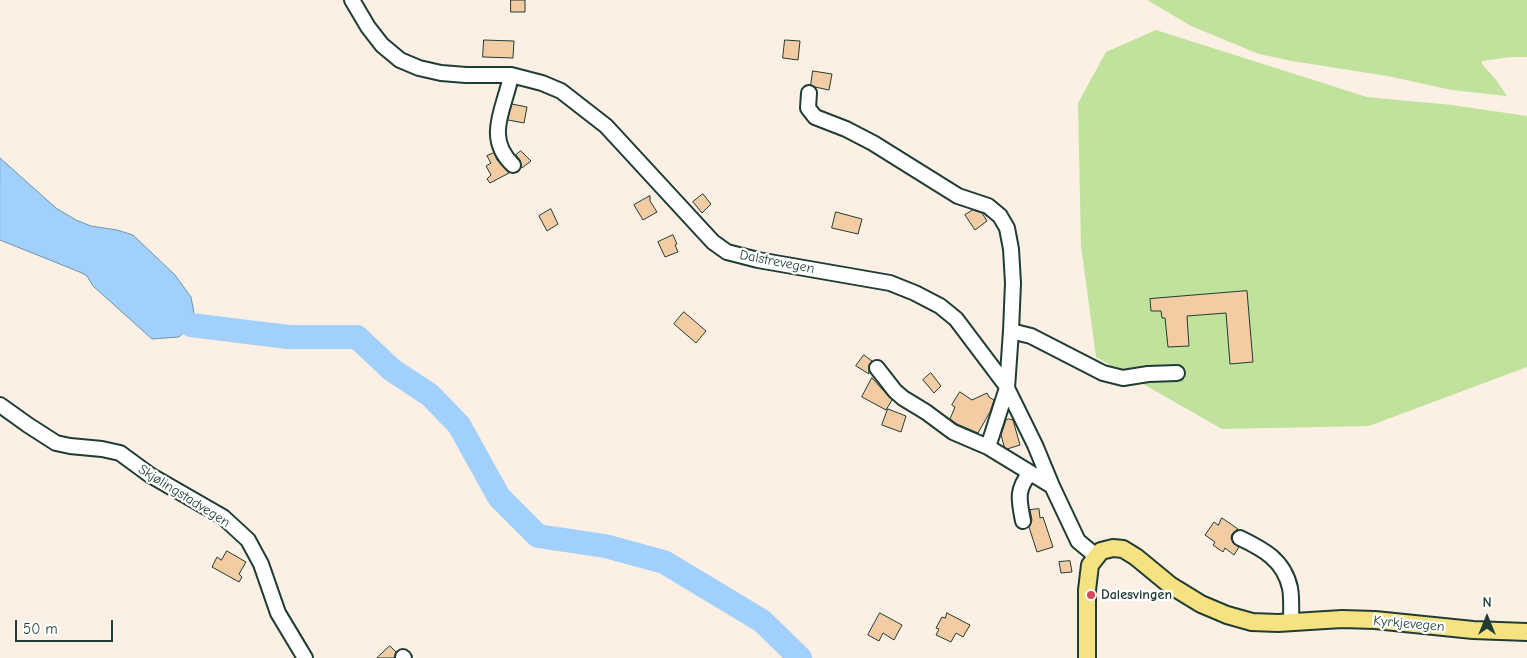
<!DOCTYPE html>
<meta charset="utf-8">
<style>
body{margin:0}
#map{position:relative;width:1527px;height:658px;overflow:hidden;background:#fbf0e3;font-family:"Comic Neue",sans-serif}
canvas{display:block}
.north{position:absolute;left:1462px;top:593px;width:50px;height:50px;-webkit-text-stroke:4px #fff;paint-order:stroke;rotate:0deg;font-size:14px;font-weight:700;line-height:20px;text-align:center;color:#1f3d34}
.north::after{content:'';display:block;margin:auto;width:18px;height:22px;background:#1f3d34;clip-path:polygon(50% 0,100% 100%,50% 72%,0 100%)}
.scale{position:absolute;left:15px;top:620px;width:98px;height:22px;box-sizing:border-box;border:2px solid #1f3d34;border-top:0;padding-left:6px;font-size:15px;line-height:18px;white-space:nowrap;color:#1f3d34;-webkit-text-stroke:4px #fff;paint-order:stroke}
</style>
<div id="map">
<canvas width="1527" height="658"></canvas>
<div class="north">N</div>
<div class="scale">50 m</div>
</div>
<script>
const context = document.querySelector('canvas').getContext('2d');
context.lineJoin = 'round';
function paint(path, color) { context.fillStyle = color; context.fill(path, 'evenodd'); }
function stroke(path, color, width, dash) { context.strokeStyle = color; context.lineWidth = width; context.lineCap = dash ? 'butt' : 'round'; context.setLineDash(dash || []); context.stroke(path); }
function write(font, color, halo, rows, align = 'center') {
  context.font = font + ' "Comic Neue",sans-serif'; context.lineWidth = 4.5; context.setLineDash([]); context.textBaseline = 'middle'; context.strokeStyle = halo; context.fillStyle = color; for (const [text, x, y, turn = 0] of rows) {
    context.save(); context.translate(x, y); context.rotate((+turn || 0) * Math.PI / 180); context.textAlign = isNaN(turn) ? turn : align; if (halo) context.strokeText(text, 0, 0); context.fillText(text, 0, 0); context.restore();
  }
}
paint(new Path2D(`
 M1147,0H1527V57H1511L1482,61V64L1497,81L1507,96L1452,90L1387,76L1292,61L1259,54L1191,26Z
 M1156,30L1367,97L1452,105L1527,116V367L1369,426L1222,429L1096,357L1081,246L1078,103L1106,52Z`), '#c0e29c');
const water = new Path2D(`
 M0,158L56,208L76,220L91,226L117,230L133,235L175,275L191,297L195,318L191,325L179,337L152,339L93,286L87,276L82,273L0,240Z`);
paint(water, '#a2d0fd');
stroke(water, '#6e95ad', 1);
stroke(new Path2D(`
 M191,325L288,337H357L392,370L430,395L459,425L499,497L538,536L605,546L664,562L762,621L800,658`), '#a2d0fd', 24);
const building = new Path2D(`
 M511,0H525V12H511Z
 M484,40L514,41L513,58L483,57Z
 M785,40L800,41L798,60L783,58Z
 M813,71L832,74L829,90L815,87L811,85Z
 M512,104L527,107L524,123L508,120Z
 M521,151L531,161L522,168L520,160L516,155Z
 M494,153L497,160L509,173L490,183L487,179L491,175L486,166L491,163L487,156Z
 M703,194L711,204L702,213L693,202Z
 M650,196V201L657,212L643,220L634,205Z
 M551,209L558,224L547,231L539,216Z
 M973,210L982,213L987,221L975,230L965,215Z
 M836,212L862,219L858,234L832,228Z
 M673,235L677,244L675,245L678,252L665,257L658,242Z
 M1247,291L1253,362L1230,364L1226,313L1187,316L1189,346L1168,347L1165,318H1162L1161,311H1151L1150,299Z
 M684,312L706,331L696,343L674,324Z
 M864,355L872,361L869,365V374L856,366Z
 M931,373L941,386L934,393L923,380Z
 M872,378L892,400L886,410L862,397Z
 M960,392L972,400L987,393L989,397L994,400L990,412L978,433L957,424L950,419L955,407L952,405Z
 M888,409L906,416L901,432L882,425Z
 M1009,419L1013,420L1020,445L1007,449L1004,446L1001,435L1006,420Z
 M1039,509L1040,518L1043,517L1053,547L1037,552L1029,527L1032,520L1030,510Z
 M1222,518L1238,529L1232,534L1231,538L1233,543L1239,547L1234,555L1225,548L1223,552L1213,545L1215,542L1205,535L1214,522L1218,525Z
 M227,551L246,562L239,574L242,577L239,582L212,567L217,557L221,560Z
 M1070,561L1072,572L1061,573L1059,562Z
 M880,613L902,625L894,640L883,633L879,641L868,635Z
 M947,613L970,625L963,637L956,633L951,642L936,635L939,629L936,628L942,617L945,618Z
 M390,646L396,652L394,658H377Z`);
paint(building, '#f3cca3');
stroke(building, '#1f3d34', 1);
const minor = new Path2D(`
 M352,0L368,27L382,45L400,60L419,68L441,73L466,75H511L542,83L561,91L606,126L713,242L727,252L758,260L890,283L915,293L940,306L956,319L1005,384L1035,445L1052,486L1078,541L1096,556
 M511,75C506,106 483,137 513,165
 M809,93L808,108L815,117L846,129L873,143L958,196L988,206L1000,216L1007,228L1011,249L1013,283L1011,331L1007,388L988,447
 M1011,331L1031,336L1103,373L1123,378L1148,374L1177,373
 M877,368L895,391L903,398L926,412L953,432L988,447L1052,486
 M0,405L28,425L56,443L70,446L102,449L120,453L150,475L223,517L248,540L261,564L278,613L305,658
 M1023,521C1019,500 1016,490 1030,473
 M1240,538C1263,549 1284,560 1290,588C1292,599 1291,612 1291,623
 M403,657L404,658`);
const major = new Path2D(`
 M1087,658V590L1090,565L1101,551L1113,548L1123,549L1136,557L1170,585L1201,604L1227,615L1252,622L1278,623L1342,619L1375,620L1473,630L1527,632`);
stroke(minor, '#1f3d34', 18);
stroke(major, '#1f3d34', 20);
stroke(minor, '#fff', 14);
stroke(major, '#f6e281', 16);
for (const [x, y, r, color] of [
 [1091,595,5,"#d1495b"]
]) { const dot = new Path2D(); dot.arc(x, y, r, 0, 2 * Math.PI); context.fillStyle = color; context.fill(dot); stroke(dot, '#fff', 2); }
write('14px', '#1f3d34', '#fff', [
 ["Dalstrevegen",777,262,11],
 ["Skjølingstadvegen",184,496,32],
 ["Kyrkjevegen",1409,624,5]
]);
write('bold 14px', '#1f3d34', '#fff', [
 ["Dalesvingen",1101,595]
], 'left');
</script>
